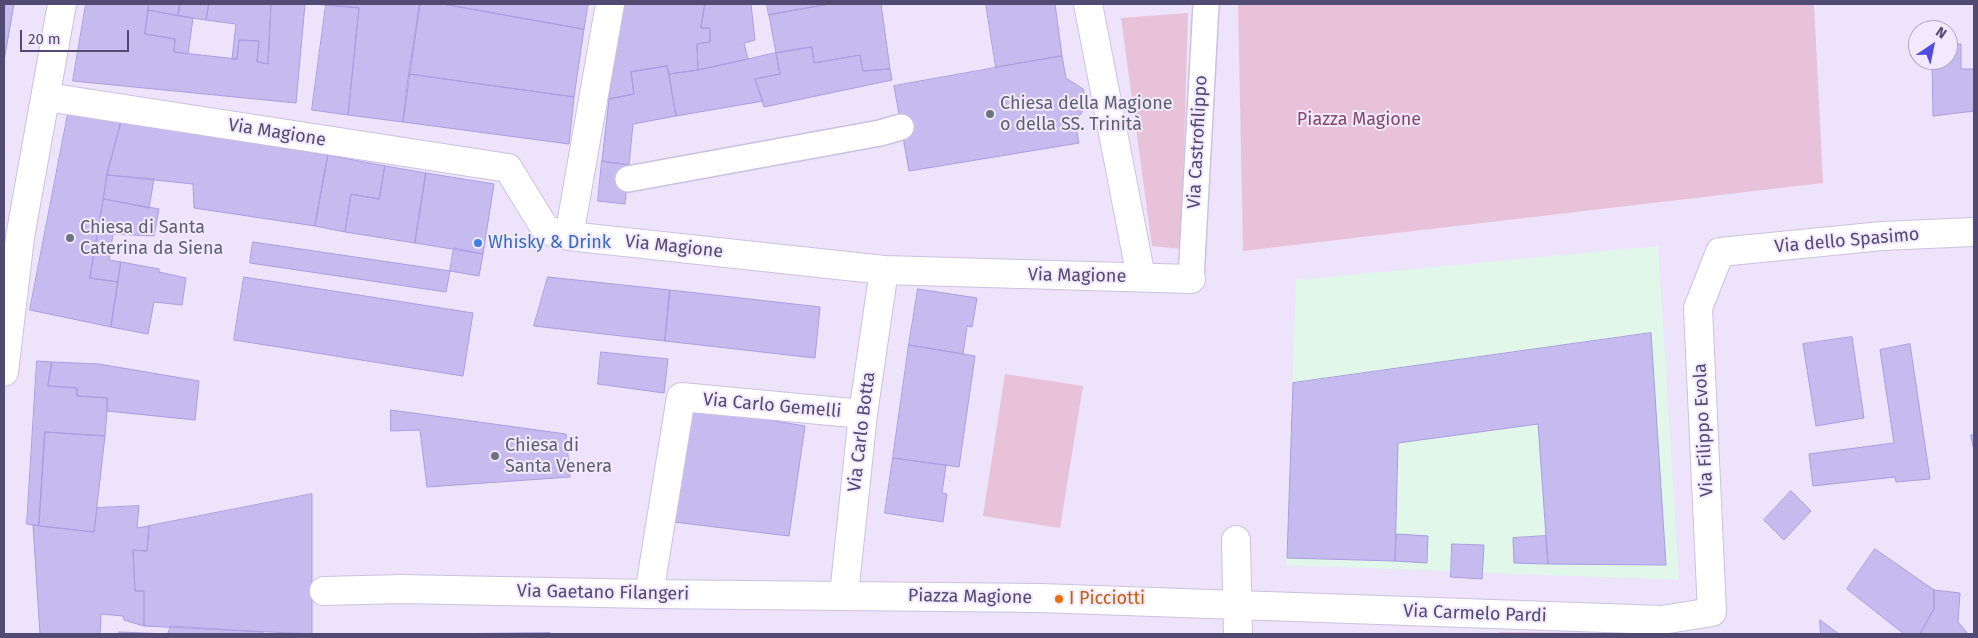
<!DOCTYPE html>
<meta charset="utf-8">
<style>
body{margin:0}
#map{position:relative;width:1978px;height:638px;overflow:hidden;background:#ede3fb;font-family:"Fira Sans",sans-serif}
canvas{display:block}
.frame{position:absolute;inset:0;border:5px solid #514a72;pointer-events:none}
.north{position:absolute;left:1908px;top:20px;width:50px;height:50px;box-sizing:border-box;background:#f2e9fe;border:1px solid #b2a9c6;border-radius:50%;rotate:34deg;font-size:14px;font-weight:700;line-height:20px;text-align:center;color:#514a72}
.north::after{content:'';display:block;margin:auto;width:18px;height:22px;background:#514ce1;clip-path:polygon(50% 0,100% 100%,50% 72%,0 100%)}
.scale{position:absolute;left:20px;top:30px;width:109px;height:22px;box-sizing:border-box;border:2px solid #514a72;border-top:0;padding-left:6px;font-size:15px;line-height:18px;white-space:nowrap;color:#514a72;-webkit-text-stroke:4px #f2e9fe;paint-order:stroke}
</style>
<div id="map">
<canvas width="1978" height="638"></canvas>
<div class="frame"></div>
<div class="north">N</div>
<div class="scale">20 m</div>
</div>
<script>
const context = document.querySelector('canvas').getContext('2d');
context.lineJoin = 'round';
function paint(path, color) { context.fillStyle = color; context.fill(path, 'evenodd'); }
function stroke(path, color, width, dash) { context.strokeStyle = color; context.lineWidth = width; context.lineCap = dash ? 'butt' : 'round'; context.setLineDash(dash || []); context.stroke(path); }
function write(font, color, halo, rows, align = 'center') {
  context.font = font + ' "Fira Sans",sans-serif'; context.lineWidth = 4; context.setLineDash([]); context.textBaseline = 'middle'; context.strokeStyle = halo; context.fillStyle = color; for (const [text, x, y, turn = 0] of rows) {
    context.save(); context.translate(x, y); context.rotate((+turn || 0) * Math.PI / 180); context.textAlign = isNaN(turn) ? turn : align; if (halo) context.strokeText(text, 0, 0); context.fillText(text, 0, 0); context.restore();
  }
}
paint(new Path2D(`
 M1658,246L1679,580L1286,565L1296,280Z`), '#e0f7ea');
paint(new Path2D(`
 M1238,4H1814L1823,183L1243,251Z
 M1188,13L1181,249L1152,246L1121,18Z
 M1005,374L1083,386L1060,528L983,516Z
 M1499,632L1681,634H1499Z`), '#e8c2d9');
const building = new Path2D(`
 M4,4H14L4,61Z
 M86,4H149L145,34L175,39L174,52L237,59L239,40L259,41L257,62L268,64L271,4H305L296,103L73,81Z
 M149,4H180L178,16L148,10Z
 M180,4H209L206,20L178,16Z
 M209,4H271L268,64L257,62L259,41L239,40L237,59H232L236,24L206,20Z
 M312,4H420L403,122L348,115L359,8Z
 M420,4H443L584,29L574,97L409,74Z
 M443,4H588L584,29Z
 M622,4H705L701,28H710V42L697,44L698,70L669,74L667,66L631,72L634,94L609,99Z
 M705,4H751L755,40L744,43L748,59L698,70L697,44L710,42V28H701Z
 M767,4H829L769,15Z
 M829,4H881L890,69L863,71L860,55L814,63L812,47L776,53L769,15Z
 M986,4H1055L1062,56L996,67Z
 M326,5L359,8L348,115L312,110Z
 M148,10L193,18L188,54L174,52L175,39L145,34Z
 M1948,44H1961V69H1974V111L1933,116L1932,60H1948Z
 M812,47L814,63L860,55L863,71L890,69L892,80L764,107L755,79L780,74L776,53Z
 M776,53L780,74L755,79L763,101L676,116L669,74L698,70Z
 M1062,56L1066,78L1083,89L1087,105L1075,122L1079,143L909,171L894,86Z
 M667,66L676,116L633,124L629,165L602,161L609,99L634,94L631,72Z
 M409,74L574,97L569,144L403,122Z
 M68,114L121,122L107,175L90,278L118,282L111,327L30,310Z
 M121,122L328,155L315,226L194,208L193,184L107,175Z
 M328,155L385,166L379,199L351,194L345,232L315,226Z
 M602,161L629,165L625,204L598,201Z
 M385,166L426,173L415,243L345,232L351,194L379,199Z
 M426,173L494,184L483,254L415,243Z
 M107,175L154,179L149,208L104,199Z
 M104,199L159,209L154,236L113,234L109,260L121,262L118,282L90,278Z
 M253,242L450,271L446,292L250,263Z
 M454,248L483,254L479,276L450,271Z
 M121,262L159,269V272L186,278L182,305L154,302L148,334L111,327Z
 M244,277L473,313L463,376L234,340Z
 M548,277L670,290L665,341L534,326Z
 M918,289L977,298L972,327L967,326L963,354L909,345Z
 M670,290L820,307L815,358L665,341Z
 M1651,333L1666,565L1548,564L1538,424L1398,443L1395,561L1287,558L1293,383Z
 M1852,337L1864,418L1816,426L1803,344Z
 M1910,344L1930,479L1896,482L1895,477L1813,486L1809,454L1894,443L1880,350Z
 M909,345L975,356L959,467L893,458Z
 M601,352L668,359L664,393L598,384Z
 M37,361L52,362L48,386L77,388V396L107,398V411L105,436L45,432L39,526L27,524Z
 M52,362L99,364L199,381L195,420L107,411V398L77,396V388L48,386Z
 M690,407L805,426L789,536L674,522Z
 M391,410L566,434L570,477L427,487L420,430L391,431Z
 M45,432L105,436L94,532L39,526Z
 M1971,435H1974V450Z
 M893,458L946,465L942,493L947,494L943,522L885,513Z
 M1791,491L1811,511L1784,540L1764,520Z
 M312,494V634L144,626V591H135L133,550L147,551L149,526Z
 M139,506L137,528L149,526L147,551L133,550L135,591H144V626L124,620L123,616L101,614L100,634H40L33,525L94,532L97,508Z
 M1397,534L1428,536L1427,563L1395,561Z
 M1546,536L1548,564L1514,563L1513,538Z
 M1452,544L1484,545L1482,579L1451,577Z
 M1875,549L1934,590V609L1920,634H1904L1847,589Z
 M1934,590L1960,593L1958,622L1968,634H1920L1934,609Z
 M1820,620L1839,634H1821Z
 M171,626L263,632V634H168Z
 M119,632L168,634H119Z
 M550,633V634H429Z`);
paint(building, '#c6bbef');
stroke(building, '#aa9de1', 1);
const pedestrian = new Path2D(`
 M628,179L880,133L901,127
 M1191,279L1206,4`);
const minor = new Path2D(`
 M1088,4L1141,277
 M47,97L508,168L546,230L569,236L884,270L1191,279
 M569,236L610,4
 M4,372L20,237L62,4
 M1236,540L1238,634
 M324,591L401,589L649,594L1040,598L1662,620L1712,612L1698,308L1720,252L1882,236L1974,232
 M649,594L681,397L863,414
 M844,595L863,414L884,270`);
stroke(pedestrian, '#cac2e1', 28);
stroke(minor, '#cac2e1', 30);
stroke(pedestrian, '#fff', 25);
stroke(minor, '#fff', 28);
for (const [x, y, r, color] of [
 [990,114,5,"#6b7280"],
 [70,238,5,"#6b7280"],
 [478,243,5,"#3f7fe0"],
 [495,456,5,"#6b7280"],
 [1059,599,5,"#e8710a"]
]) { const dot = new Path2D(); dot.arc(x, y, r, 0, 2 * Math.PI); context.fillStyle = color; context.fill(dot); stroke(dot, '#f2e9fe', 2); }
write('18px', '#5b616d', '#f2e9fe', [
 ["Chiesa della Magione",1000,104],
 ["o della SS. Trinità",1000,125],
 ["Chiesa di Santa",80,228],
 ["Caterina da Siena",80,249],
 ["Chiesa di",505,446],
 ["Santa Venera",505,467]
], 'left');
write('18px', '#834865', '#f2e9fe', [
 ["Piazza Magione",1359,120]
]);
write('18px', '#514a72', '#f2e9fe', [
 ["Via Magione",277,133,9],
 ["Via Castrofilippo",1198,142,-87],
 ["Via dello Spasimo",1847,241,-5],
 ["Via Magione",674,247,6],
 ["Via Magione",1077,276,1],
 ["Via Carlo Gemelli",772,406,5],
 ["Via Filippo Evola",1704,430,-93],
 ["Via Carlo Botta",862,432,-83],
 ["Via Gaetano Filangeri",603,593,1],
 ["Piazza Magione",970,597,1],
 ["Via Carmelo Pardi",1475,614,2]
]);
write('18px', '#366cbe', '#f2e9fe', [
 ["Whisky & Drink",488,243]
], 'left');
write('18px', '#c56008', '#f2e9fe', [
 ["I Picciotti",1069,599]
], 'left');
</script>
